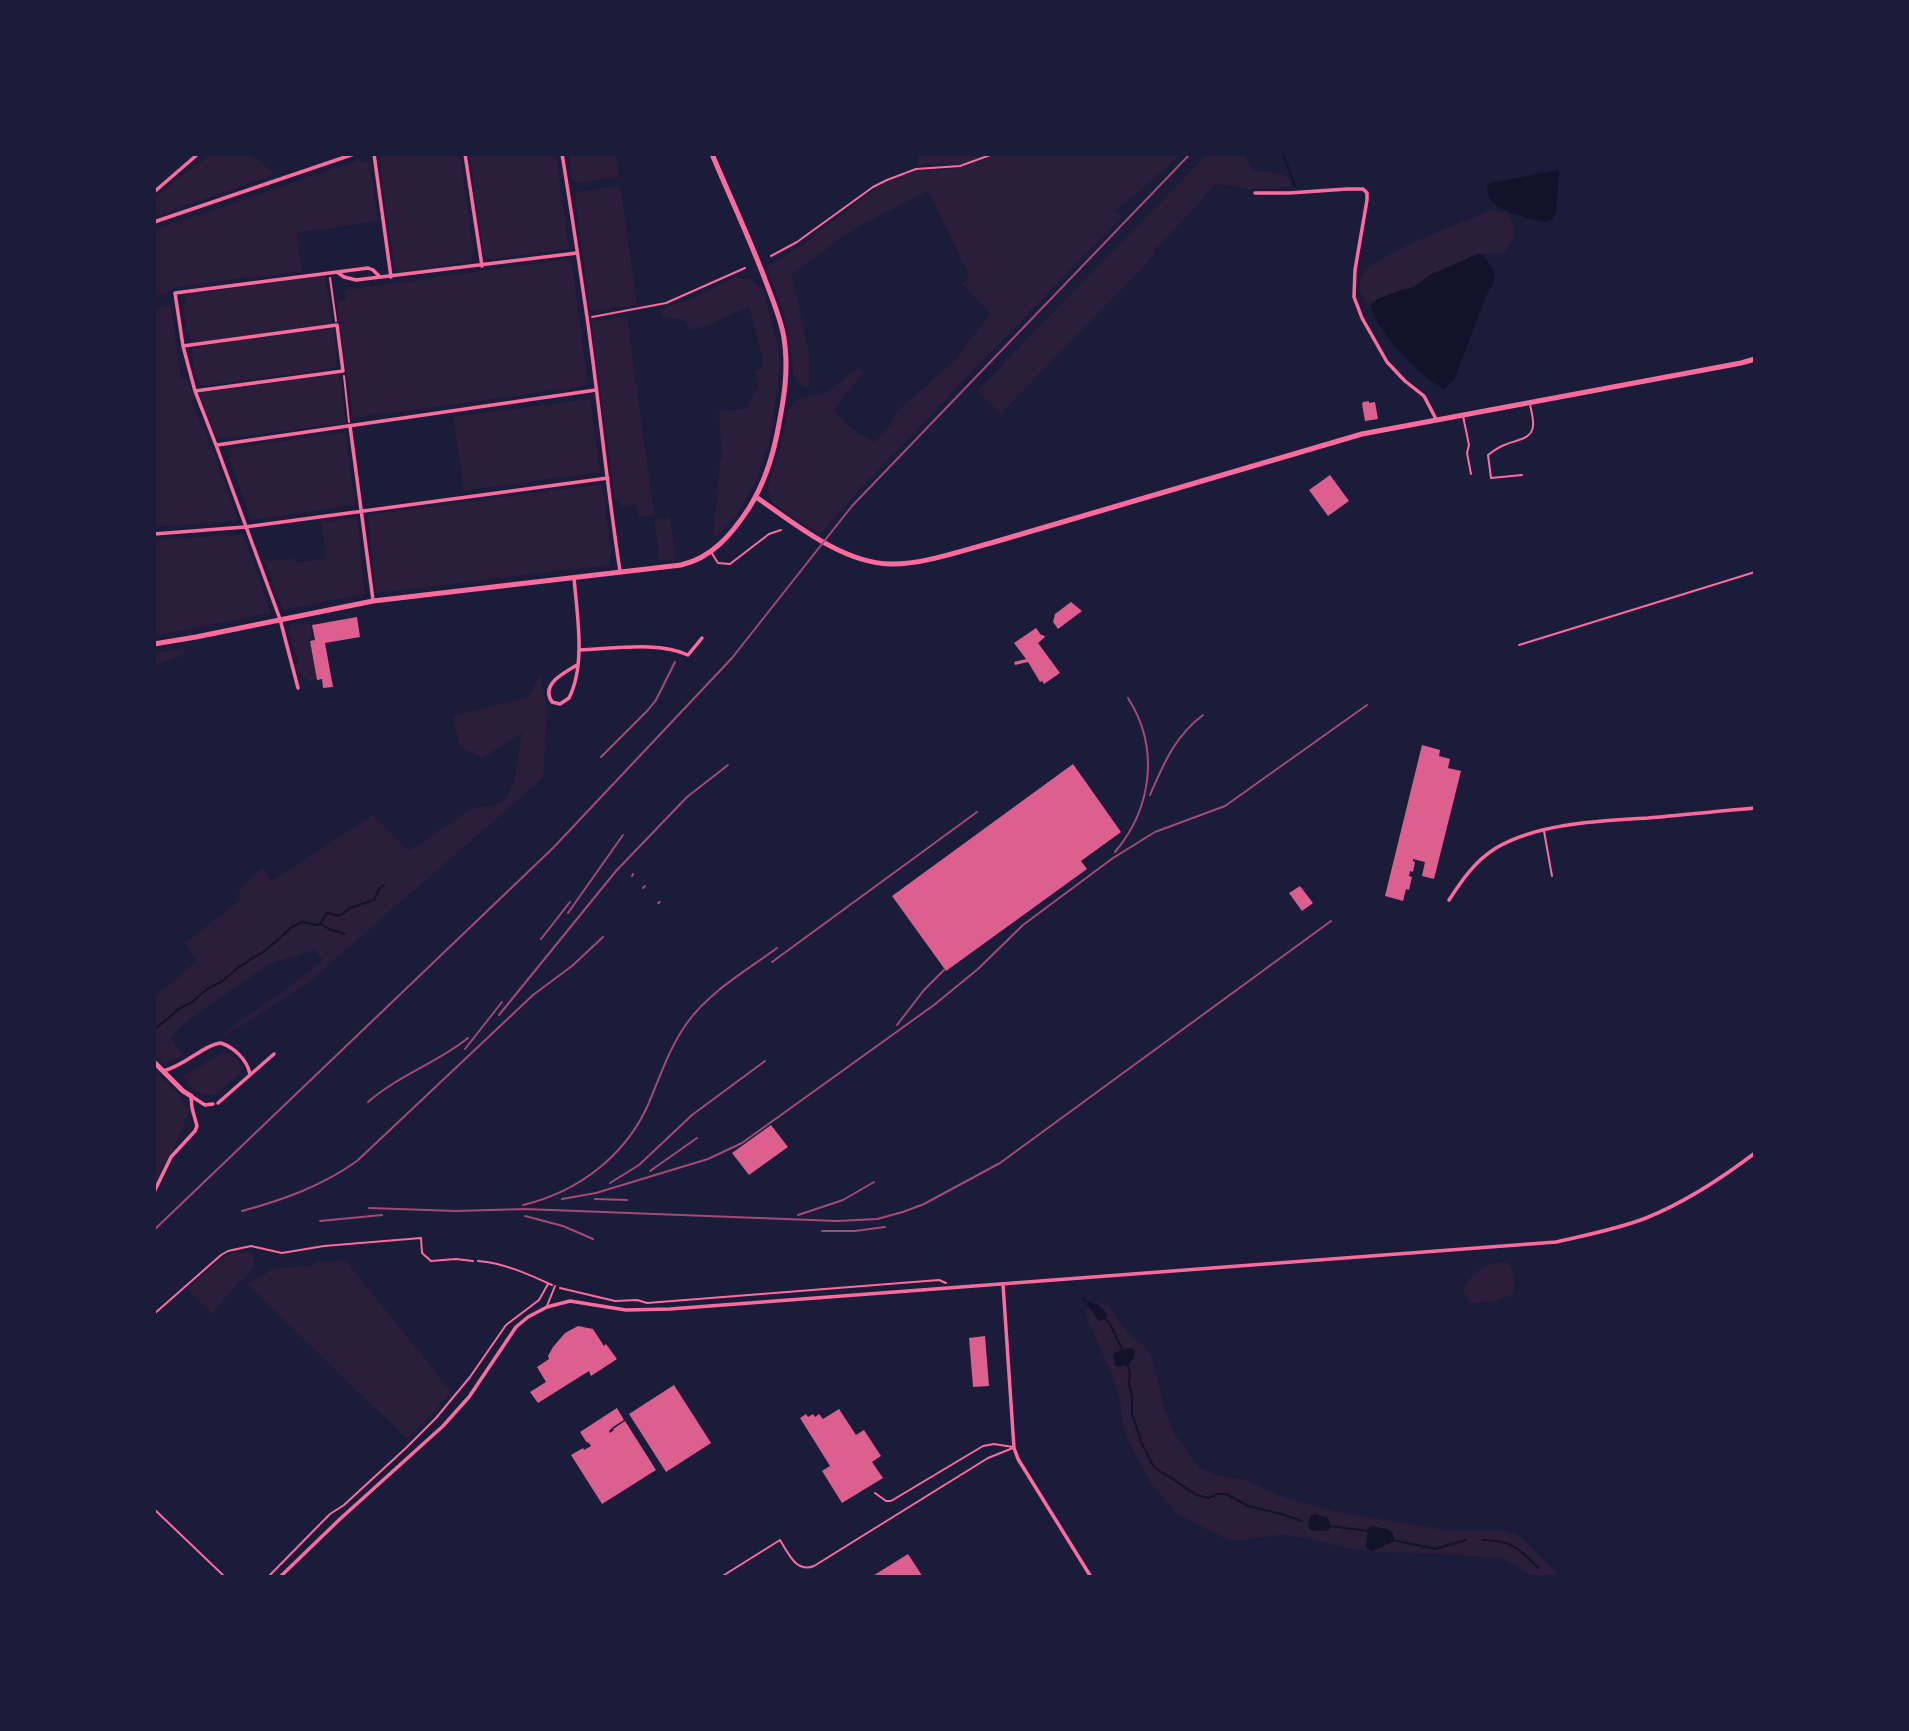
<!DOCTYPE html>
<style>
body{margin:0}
#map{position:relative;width:1909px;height:1731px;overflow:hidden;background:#1b1b3a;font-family:"Source Serif 4",serif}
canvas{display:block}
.frame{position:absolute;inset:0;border:156px solid #1b1b3a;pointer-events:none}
</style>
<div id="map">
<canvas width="1909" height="1731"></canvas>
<div class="frame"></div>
</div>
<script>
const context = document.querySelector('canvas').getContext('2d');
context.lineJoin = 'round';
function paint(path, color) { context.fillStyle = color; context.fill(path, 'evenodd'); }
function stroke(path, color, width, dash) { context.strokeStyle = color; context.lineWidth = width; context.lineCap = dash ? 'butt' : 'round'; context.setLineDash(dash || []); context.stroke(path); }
paint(new Path2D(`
 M211,154H250L275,174L154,217V199L180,177Z
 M386,154H460L474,256L471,261L401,272L395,269L379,160L381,156Z
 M470,154H556L569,249L492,259L485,257L483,252Z
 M569,154H615L619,177L576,183L572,180Z
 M919,154H987L963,164L923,165H918Z
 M998,154H1180L1163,171L1115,211L1121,217L869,479L820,534L773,503L767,488L781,446L788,410L799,398L823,393L831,390L858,367L863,373L833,410L856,432L875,442L888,428L898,411L955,360L991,313L962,284L969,276L928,191L855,228L791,275L809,352V388L802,386L794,376L790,344L785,317L767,267L803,245L822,229L881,185L912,172L960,168Z
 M1207,154H1245L1248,163L1254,171L1279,173L1288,177L1292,187L1249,189L1216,184L1153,252L1155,254L1001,414L977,391Z
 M359,160L367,161L370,166L378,221L297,233L302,271L176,287L166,294L154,296V230Z
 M620,186L637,305L590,311L575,196L577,192Z
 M1494,210L1506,214L1512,222L1514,237L1505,252L1500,254H1478L1430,275L1414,287L1401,290L1369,304C1360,297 1356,286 1362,275C1374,255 1468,219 1494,210Z
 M567,259L572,264L588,386L353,418L337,302L346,300L345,290Z
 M325,275L332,324L191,343L190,334H187L183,305L186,304L185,295Z
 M735,277L751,279L763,290L779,349V375L769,445L754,485L737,515L713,539L720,461L722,460L719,411L747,408L758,385L755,370L761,369L763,360L749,307L736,312L710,325L691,330L685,320L661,317V309L694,298Z
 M171,306L181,379H187L195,399L191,401L213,450L238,521L154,527V308Z
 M627,317L654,515L639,517L637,505L621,507L620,499L615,500L591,321Z
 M333,328L336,352V368L202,386L194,374L192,347Z
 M339,374L346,423L220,439L215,434L200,398L202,393L214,391Z
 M590,399L600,472L464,491L453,417Z
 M345,432L355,505L251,520L226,449Z
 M602,484L611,550L609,565L376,593L368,515Z
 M357,517L365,594L283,610L265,561L295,559L297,562L326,559L322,522Z
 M670,517L676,559L660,561L654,520Z
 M243,534L271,613L154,636V540Z
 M310,622L312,635L309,637L317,680L310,682L304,678L294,665L299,663L290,636L288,634L292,625Z
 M183,649L185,654L154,666V654Z
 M540,673L547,710L543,778L309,982L225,1036L223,1033L288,988L322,960L315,950L271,963L191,1018L170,1038L183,1055L164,1064L154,1052V997L198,960L184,944L240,900L239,896L241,894L238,891L260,870L263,868L272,881L373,815L409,851L472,808L492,806L502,801L509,794L514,782L522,733L483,758L460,747L453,716L529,697Z
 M224,1052L236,1058L243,1068L242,1072L216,1095C199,1098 192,1088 183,1076Z
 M154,1071L177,1092L190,1111L174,1147L159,1174L154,1189Z
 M235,1252L252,1253L255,1267L231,1290L212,1314L187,1289L222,1258Z
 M345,1260L451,1391L436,1410L407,1439L247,1284L276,1267L277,1269L314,1265V1262Z
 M1502,1262L1509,1263C1513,1274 1517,1284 1512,1295L1492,1302L1469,1303L1463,1290C1470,1275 1485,1263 1502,1262Z
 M1097,1302L1110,1307L1128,1333L1144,1345L1151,1356L1163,1403L1175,1435L1200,1468L1215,1475L1245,1480L1283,1497L1337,1512L1451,1531H1504L1520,1536L1561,1577H1532L1514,1564L1501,1558L1424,1553L1376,1552L1353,1549L1299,1537L1280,1535L1242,1540H1228L1177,1514L1152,1485L1131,1448L1123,1424L1120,1401L1111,1372L1089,1324L1086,1312L1090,1308L1096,1317L1100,1307L1095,1303ZM1115,1352L1134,1357L1127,1366L1119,1367L1112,1357ZM1372,1526L1389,1530L1393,1534V1541L1391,1543L1382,1545Z`), '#2a1e3b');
paint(new Path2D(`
 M1559,170L1556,213L1552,219L1546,222C1533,220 1501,212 1492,202C1488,198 1488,191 1487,186L1490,183Z
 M1478,254L1483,255L1494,272V282L1486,296L1454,380L1444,389C1422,379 1374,329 1371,305L1377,299L1401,290L1414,287L1430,275Z
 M1087,1302C1096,1301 1105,1310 1108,1316L1103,1320L1099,1321L1087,1304Z
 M1132,1348L1135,1351L1134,1357L1127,1366H1115L1113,1354L1122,1349Z
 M1315,1514L1328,1518L1331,1526L1329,1530L1316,1531L1309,1529L1308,1523L1311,1515Z
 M1372,1526L1389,1530L1393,1534L1394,1541L1373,1551L1368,1550L1366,1546L1368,1528Z`), '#12122b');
stroke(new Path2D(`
 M1283,154L1295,186
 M320,924L329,929L345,934
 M154,1030L180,1008L191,1003L207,989L221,982L239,967L266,950L292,927L302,922L317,925L320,924L327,913L340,916L350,908L374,900L379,889L384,885
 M1083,1298L1087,1302
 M1104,1318L1109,1322L1122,1349
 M1127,1364L1130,1372L1129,1384L1132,1396V1414L1142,1444L1154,1467L1197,1495L1208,1498L1218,1494H1226L1248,1506L1278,1513L1302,1521
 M1329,1526L1368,1531
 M1393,1540L1435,1549L1466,1540
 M1482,1540C1508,1539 1521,1549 1538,1568`), '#12122b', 2);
paint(new Path2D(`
 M1369,401V403L1375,402L1378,419L1365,421L1362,404L1363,402Z
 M1330,475L1349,501L1328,516L1309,490Z
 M1071,602L1082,611L1058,629L1053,622L1055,614Z
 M357,617L360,637L325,643L333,687L323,688L322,679L317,680L310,641L315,640L312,625Z
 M1036,628L1041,635H1043L1045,637L1038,643L1060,673L1044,684L1042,681L1040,682L1028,662L1015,665L1014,662L1026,659L1014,643Z
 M1422,745L1440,750L1439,756L1450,759L1448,768L1461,771L1434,879L1422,876L1425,862L1413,859V861L1415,862L1413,872L1410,871L1409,876L1412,877L1409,890L1406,889L1403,901L1385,896Z
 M1073,764L1121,832L1081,861L1087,869L946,971L892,896Z
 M1300,886L1313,903L1302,911L1289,893Z
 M771,1125L788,1147L749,1175L732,1153Z
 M578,1326L593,1329L604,1346L606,1344L617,1359L591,1376L589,1371L538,1403L530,1392L546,1382L537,1367L549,1359L548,1356L553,1347L565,1333Z
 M985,1336L989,1386L973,1387L969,1338Z
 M674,1385L711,1443L666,1472L629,1414Z
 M617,1408L624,1420L613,1427L609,1431L610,1433L614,1430L613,1429L625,1421L656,1470L602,1504L571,1455L583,1448L584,1450L591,1446L588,1442L587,1443L580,1432Z
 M839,1409L856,1435L864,1430L881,1456L872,1462L883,1478L842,1503L822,1471L830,1466L800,1418L806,1414L808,1417L813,1414L815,1417L819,1414L823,1419Z
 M908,1554L923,1577H871Z`), '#dd5f8e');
stroke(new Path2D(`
 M771,256L797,242L873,187L887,180L916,169L960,166L993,154
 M330,278L336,321
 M592,317L666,303L745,268
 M344,376L349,422
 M478,1261C504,1263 528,1274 552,1285
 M560,1288L615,1301L637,1300L647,1303L939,1280L946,1283
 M154,1509L225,1577
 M268,1577L330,1514L344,1505L407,1447L436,1418L470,1377L506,1325L539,1300L548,1284`), '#ff6b9d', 2);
stroke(new Path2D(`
 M1463,416L1469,445L1467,453L1471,474
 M1522,475L1491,478L1488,455C1493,451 1501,446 1507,444C1517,440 1532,439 1533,426C1534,419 1531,411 1530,404
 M711,552L718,563L730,564L769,534L781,530
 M1519,645L1755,572
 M1544,831L1552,876
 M547,1306L555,1286
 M154,1314L221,1255L228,1251L251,1246L282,1253L324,1246L421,1238L422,1253L431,1261L456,1259L473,1261
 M875,1493L886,1501H891L983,1446L994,1444L1013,1447
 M721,1577L780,1540C788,1553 796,1573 814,1566L988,1458L1013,1448`), '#ff6b9d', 2);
stroke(new Path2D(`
 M374,154L391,277
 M465,154L482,266
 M562,154C571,208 579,263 587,317C599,402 607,487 620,571
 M154,192L198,154
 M1255,193H1289L1347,189H1363L1367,193V200L1355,270L1354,297L1362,318L1387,362L1405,381L1424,396L1436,419
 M154,222L354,154
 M337,272L344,277L356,280L577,253
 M183,346L337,325L343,371L195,391
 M350,426L373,600
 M217,445L596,390
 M154,534L245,527L608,478
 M574,578C577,614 586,665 569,698L560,704L552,702C540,684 564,673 577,665
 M579,650C612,649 659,641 688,655L702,638
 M298,688L280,619L216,445L195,391L183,346L175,293L368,268L373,270L380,277
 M1449,900C1462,880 1475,861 1496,848C1539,823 1599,821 1648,818C1683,815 1719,811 1755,808
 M163,1071C185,1066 203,1045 221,1043C235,1048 247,1060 250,1074
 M191,1096L205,1105L213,1104
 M218,1103L274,1054
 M154,1192L171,1157L195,1131L197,1126L192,1108L191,1096
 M1003,1284L1014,1448L1018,1459L1091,1577
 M280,1577L340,1519L443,1426L469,1397L516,1327L528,1317L547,1307L570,1301L626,1310L670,1309L1556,1242C1586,1235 1618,1229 1646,1218C1686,1202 1722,1178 1755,1153`), '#ff6b9d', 3.5);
stroke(new Path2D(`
 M756,497C794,523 842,563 890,564C921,565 960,551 991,543L1362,434L1741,363L1755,359
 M154,644L196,637L373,601L681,565C712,558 732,534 749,508C764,484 773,456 778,429C784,399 789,369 784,338C781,319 773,301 766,282C750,239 730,197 712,154
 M154,1062L183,1091L191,1096`), '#ff6b9d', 5);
stroke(new Path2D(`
 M601,757L648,710L656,700L675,662
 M1150,795C1164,763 1175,736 1203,715
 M1115,852C1152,808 1160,748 1128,698
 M632,876L633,874
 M643,888L645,886
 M658,903L660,902
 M568,913L623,835
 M541,939L570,902
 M772,962L977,812
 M499,1015L616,871L687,797L728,765
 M897,1025L924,990L945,969
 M465,1049L502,1002
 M368,1102C399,1075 437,1063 468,1038
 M650,1171L697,1138
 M610,1183L639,1165L692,1115L765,1061
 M562,1199L596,1193L708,1159L742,1143L934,1005L978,969L1023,925L1113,858L1155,832L1225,806L1367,705
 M595,1199L627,1200
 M523,1205C578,1192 625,1156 648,1105C660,1077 669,1048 687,1023C710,991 746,971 777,948
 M369,1208L456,1211L525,1209L837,1221L877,1219L903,1212L924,1204L1000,1163L1331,921
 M242,1211C283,1200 322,1186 357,1161L533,995L572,966L603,937
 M798,1215L843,1200L874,1182
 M525,1216L563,1226L593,1239
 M320,1221L382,1215
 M154,1230L553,848L732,658L852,506L1190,154
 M822,1231H855L885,1227`), '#a44b75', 2);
</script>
